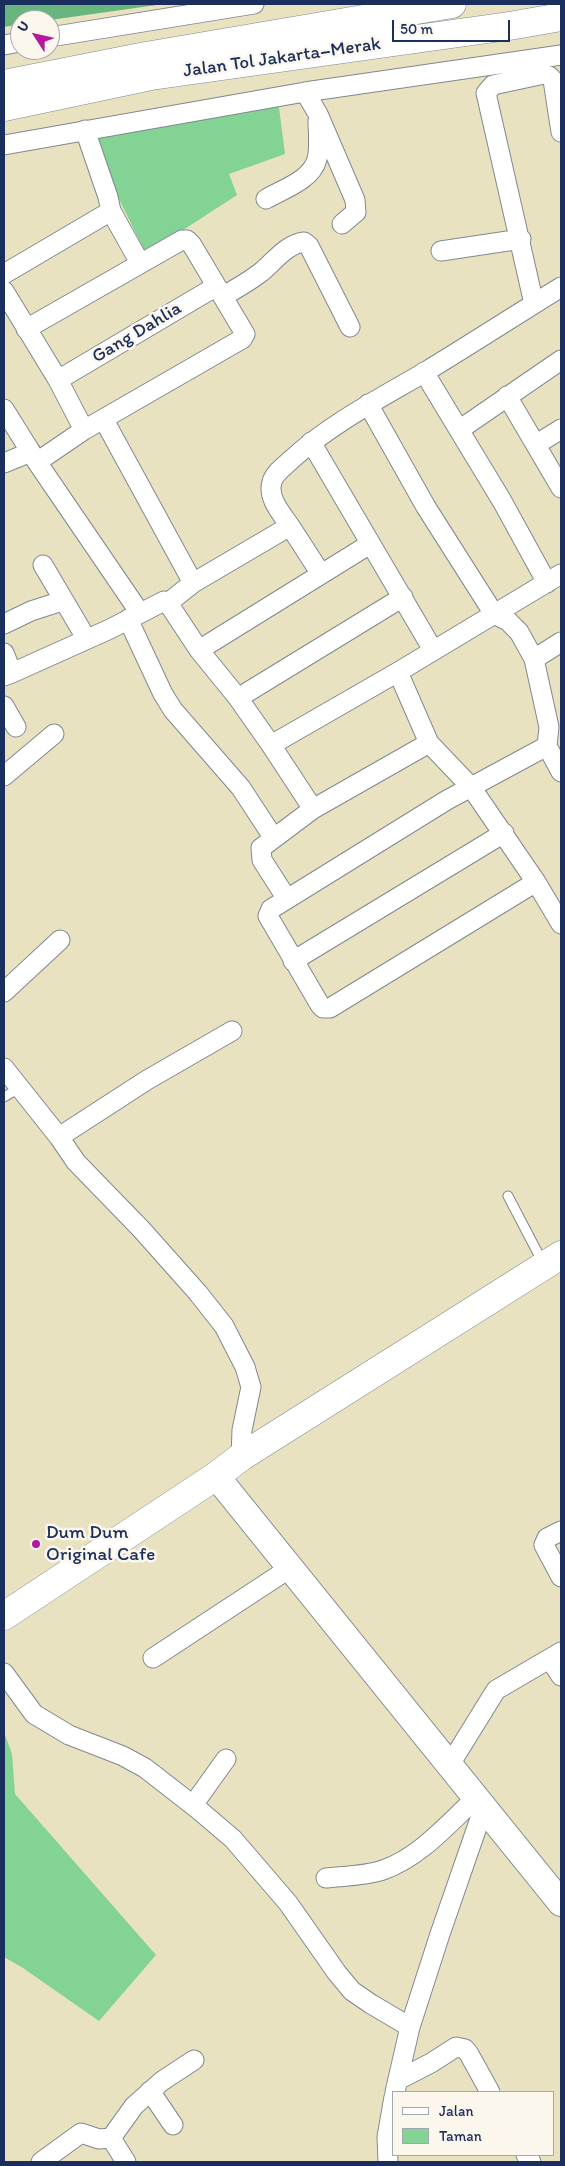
<!DOCTYPE html>
<meta charset="utf-8">
<style>
body{margin:0}
#map{position:relative;width:565px;height:2166px;overflow:hidden;background:#e8e2c0;font-family:Itim,sans-serif}
canvas{display:block}
.frame{position:absolute;inset:0;border:5px solid #1b2f5e;pointer-events:none}
.legend{position:absolute;left:392px;top:2091px;width:162px;height:65px;box-sizing:border-box;background:#fbf7ec;border:1px solid #a1a7b3;margin:0;padding:6px 9px;list-style:none;font-size:15px;color:#1b2f5e}
.legend li{display:flex;align-items:center;gap:10px;height:25px}
.legend b{width:25px;border:1px solid #a1a7b3}
.north{position:absolute;left:10px;top:10px;width:50px;height:50px;box-sizing:border-box;background:#fbf7ec;border:1px solid #a1a7b3;border-radius:50%;rotate:305deg;font-size:14px;font-weight:700;line-height:20px;text-align:center;color:#1b2f5e}
.north::after{content:'';display:block;margin:auto;width:18px;height:22px;background:#b5179e;clip-path:polygon(50% 0,100% 100%,50% 72%,0 100%)}
.scale{position:absolute;left:392px;top:20px;width:118px;height:22px;box-sizing:border-box;border:2px solid #1b2f5e;border-top:0;padding-left:6px;font-size:15px;line-height:18px;white-space:nowrap;color:#1b2f5e;-webkit-text-stroke:4px #fbf7ec;paint-order:stroke}
</style>
<div id="map">
<canvas width="565" height="2166"></canvas>
<div class="frame"></div>
<ul class="legend">
<li><b style="height:6px;background:#fff"></b>Jalan</li>
<li><b style="height:14px;background:#82d394"></b>Taman</li>
</ul>
<div class="north">U</div>
<div class="scale">50 m</div>
</div>
<script>
const context = document.querySelector('canvas').getContext('2d');
context.lineJoin = 'round';
function paint(path, color) { context.fillStyle = color; context.fill(path, 'evenodd'); }
function stroke(path, color, width, dash) { context.strokeStyle = color; context.lineWidth = width; context.lineCap = dash ? 'butt' : 'round'; context.setLineDash(dash || []); context.stroke(path); }
function write(font, color, halo, rows, align = 'center') {
  context.font = font + ' Itim,sans-serif'; context.lineWidth = 5; context.setLineDash([]); context.textBaseline = 'middle'; context.strokeStyle = halo; context.fillStyle = color; for (const [text, x, y, turn = 0] of rows) {
    context.save(); context.translate(x, y); context.rotate((+turn || 0) * Math.PI / 180); context.textAlign = isNaN(turn) ? turn : align; if (halo) context.strokeText(text, 0, 0); context.fillText(text, 0, 0); context.restore();
  }
}
paint(new Path2D(`
 M278,100L285,154L229,174L237,195L146,254L87,134Z
 M4,1732L12,1754L15,1794L156,1955L99,2021L23,1968L4,1957Z`), '#82d394');
paint(new Path2D(`
 M4,4H164L50,20H20V24L4,27Z`), '#69b57e');
const lane = new Path2D(`
 M4,1097L19,1088
 M508,1196L543,1263`);
const street = new Path2D(`
 M50,37L254,4
 M4,45L20,42
 M305,92L318,114L355,200L356,212L342,224
 M85,130L108,197L111,211L140,263
 M4,145L305,92L561,55
 M266,199C283,189 312,180 317,159C320,147 318,133 318,120
 M441,251L521,239
 M4,274L111,211
 M4,291L58,380L84,430
 M223,296C236,289 248,282 260,273C273,263 286,244 304,242L309,246L350,327
 M534,304L486,93L493,85L544,74L549,76L553,80L561,132
 M26,329L182,240H187L192,245L245,334L242,339L84,430L37,462
 M424,372L459,430
 M58,380L215,287
 M507,396L561,488
 M368,404L426,507L494,614L508,621L519,632L534,659L549,727L547,746L561,772
 M4,409L37,462L140,613
 M104,420L193,583
 M311,442L433,650
 M537,444L561,429
 M4,463L31,452
 M290,526L321,574
 M43,565L86,638
 M547,583L502,501L459,430L561,360
 M168,603L199,650L238,698L271,745L398,672L561,574
 M128,619L163,694L173,710L241,788L273,837
 M4,624L31,611L62,601
 M199,650L370,544
 M4,653L12,673L4,676
 M534,659L561,642
 M398,672L429,743
 M12,673L110,629L164,601L168,603L193,583L290,526C282,514 267,498 272,482C274,473 285,466 292,459C332,423 379,399 425,372C471,344 516,315 561,287
 M238,698L403,597
 M4,706L16,727
 M271,745L313,809L261,848L262,860L287,899
 M547,746L447,800L271,909L268,916L320,1005L323,1008H330L536,882L561,924
 M4,776L54,734
 M313,809L429,743L471,787L536,882
 M293,961L504,833
 M4,992L60,940
 M4,1068L59,1137L76,1162L142,1230L198,1293L224,1326L245,1367L251,1387L242,1430L241,1457
 M59,1137L147,1080L232,1031
 M561,1531L547,1538L544,1545L561,1577
 M153,1658L290,1568
 M550,1659L561,1676
 M4,1673L34,1714L69,1735L123,1756L145,1768L199,1810L233,1839L288,1903L337,1973L352,1991L371,2004L410,2027
 M449,1766L496,1690L561,1652
 M193,1805L226,1759
 M326,1878C345,1876 365,1876 383,1870C420,1857 448,1824 476,1798
 M398,2080L431,2063L456,2047L465,2049L469,2054L490,2092
 M150,2091L173,2125
 M395,2092L410,2027L440,1934L484,1807
 M111,2138L126,2162
 M526,2155L531,2162
 M41,2162L81,2133L99,2139L111,2138L134,2106L162,2081L194,2060
 M388,2162L387,2137L394,2097`);
const secondary = new Path2D(`
 M216,1476L561,1903`);
const primary = new Path2D(`
 M4,1616L216,1476L241,1457L561,1255`);
const highway = new Path2D(`
 M4,84L146,56L452,4
 M4,107L151,76L509,26L561,17`);
stroke(lane, '#82888f', 11);
stroke(street, '#82888f', 21);
stroke(secondary, '#82888f', 28);
stroke(primary, '#82888f', 29);
stroke(highway, '#82888f', 29);
stroke(lane, '#fff', 9);
stroke(street, '#fff', 19);
stroke(secondary, '#fff', 26);
stroke(primary, '#fff', 28);
stroke(highway, '#fff', 28);
for (const [x, y, r, color] of [
 [36,1544,5,"#b5179e"]
]) { const dot = new Path2D(); dot.arc(x, y, r, 0, 2 * Math.PI); context.fillStyle = color; context.fill(dot); stroke(dot, '#fbf7ec', 2); }
write('19px', '#1b2f5e', '#fbf7ec', [
 ["Jalan Tol Jakarta–Merak",282,58,-8],
 ["Gang Dahlia",137,333,-31]
]);
write('19px', '#1b2f5e', '#fbf7ec', [
 ["Dum Dum",46,1533],
 ["Original Cafe",46,1555]
], 'left');
</script>
